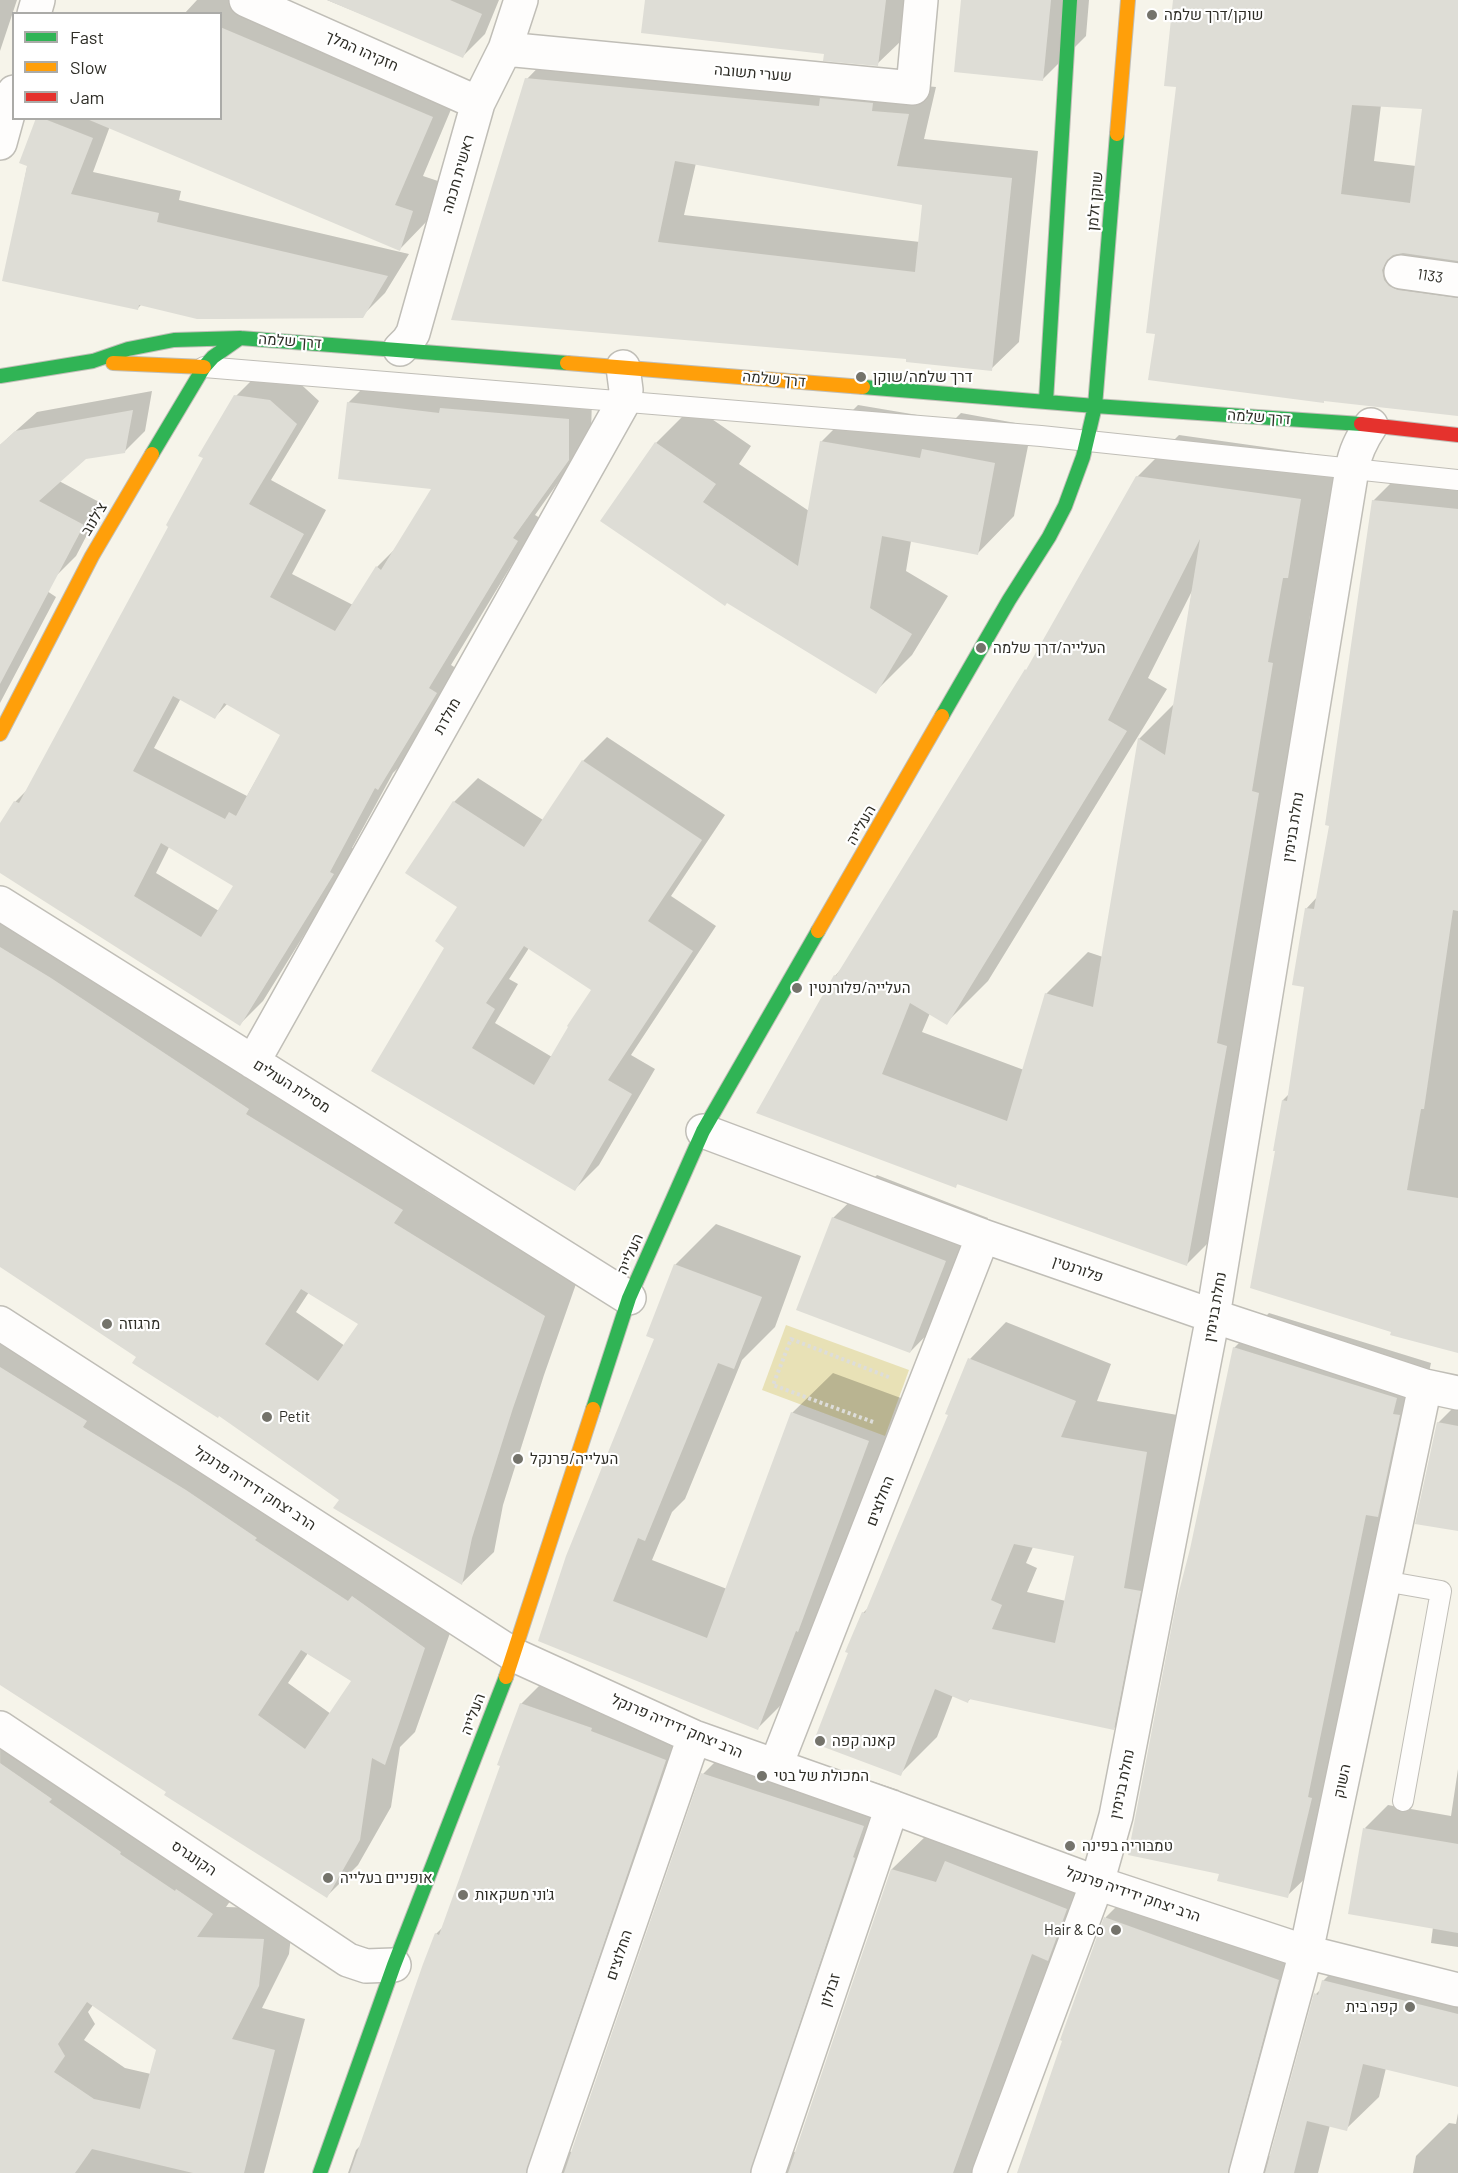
<!DOCTYPE html>
<meta charset="utf-8">
<style>
body{margin:0}
#map{position:relative;width:1458px;height:2173px;overflow:hidden;background:#f6f4ea;font-family:Barlow,sans-serif}
canvas{display:block}
.legend{position:absolute;left:12px;top:12px;width:210px;height:108px;box-sizing:border-box;background:#fff;border:2px solid #ababa8;margin:0;padding:8px 10px;list-style:none;font-size:18px;color:#2e2d26}
.legend li{display:flex;align-items:center;gap:12px;height:30px}
.legend b{width:30px;border:2px solid #ababa8}
</style>
<div id="map">
<canvas width="1458" height="2173"></canvas>
<ul class="legend">
<li><b style="height:8px;background:#30b455"></b>Fast</li>
<li><b style="height:8px;background:#ff9f0a"></b>Slow</li>
<li><b style="height:8px;background:#e5322d"></b>Jam</li>
</ul>
</div>
<script>
const context = document.querySelector('canvas').getContext('2d');
context.lineJoin = 'round';
function paint(path, color) { context.fillStyle = color; context.fill(path, 'evenodd'); }
function stroke(path, color, width, dash) { context.strokeStyle = color; context.lineWidth = width; context.lineCap = dash ? 'butt' : 'round'; context.setLineDash(dash || []); context.stroke(path); }
function write(font, color, halo, rows, align = 'center') {
  context.font = font + ' Barlow,Heebo,sans-serif'; context.lineWidth = 4.5; context.setLineDash([]); context.textBaseline = 'middle'; context.strokeStyle = halo; context.fillStyle = color; for (const [text, x, y, turn = 0] of rows) {
    context.save(); context.translate(x, y); context.rotate((+turn || 0) * Math.PI / 180); context.textAlign = isNaN(turn) ? turn : align; if (halo) context.strokeText(text, 0, 0); context.fillText(text, 0, 0); context.restore();
  }
}
paint(new Path2D(`
 M786,1325L909,1370L885,1436L762,1390Z`), '#e8e1b6');
paint(new Path2D(`
 M0,0H17L0,51Z
 M197,0H251L460,88L423,176L441,182L428,220L400,249L132,136L140,118H220V14H184Z
 M327,0H499L485,34L463,56Z
 M646,0H906L901,41L877,64L826,52Z
 M962,0H1089L1086,36L1042,80Z
 M1183,0H1458V415L1156,333L1178,86ZM1381,105L1423,108L1416,166L1374,161Z
 M554,51L936,87L924,139L1038,151L1019,342L991,369L908,358L453,319L527,79ZM696,163L924,203L920,242L684,215Z
 M37,118H113L93,172L181,191L179,200L409,254L385,293L362,316L142,304L138,308L4,280Z
 M259,373L293,377L319,401L271,480L326,510L292,574L353,605L377,567L397,547L434,488L348,403L371,380L592,396L591,436L535,515L540,518L451,665L459,670L401,765L393,773L352,848L356,851L263,1001L240,1024L0,872V826L15,802L28,789L130,620L205,458L236,396ZM181,698L215,717L228,703L282,734L247,796L154,748ZM169,847L235,885L219,911L156,873Z
 M152,391L145,431L124,452L85,458L59,481L103,504L76,556L56,576L0,560V445L37,412Z
 M858,405L953,421L961,413L1032,426L1014,516L977,554L911,541L906,571L948,596L912,655L875,692L728,602L656,443L693,406L751,446L739,464L809,511L821,442Z
 M1179,435L1342,458L1329,535L1323,541L1309,621L1314,622L1228,1223L1187,1264L959,1183L955,1186L758,1112L835,976L842,968L1030,666L1137,477ZM1192,591L1175,703L1139,739L1103,957L1088,952L1046,994L1024,1070L922,1032L930,1013L946,1023L988,981L1167,689L1148,678Z
 M1407,467L1458,473V1351L1392,1331L1277,1150L1283,1100L1289,1094L1305,985L1306,909L1318,896L1331,824L1373,501Z
 M44,589L56,597L0,703V640Z
 M607,737L725,815L671,896L716,926L631,1055L655,1069L599,1165L575,1189L373,1070L446,947L459,907L454,802L478,778L543,820L583,761ZM529,948L593,990L552,1057L495,1023L518,984L509,979Z
 M0,896L433,1178L425,1191L576,1284L544,1375L503,1505L494,1552L462,1583L138,1357L0,1265ZM309,1292L361,1324L345,1346L296,1312Z
 M877,1175L988,1218L953,1308L910,1352L833,1218Z
 M716,1224L801,1256L775,1327L742,1360L685,1499L672,1512L652,1560L727,1589L792,1413L833,1373L909,1401L798,1688L758,1728L540,1640L656,1338L675,1265Z
 M0,1310L456,1616L415,1732L400,1747L391,1807L358,1865L327,1896L0,1683ZM308,1653L353,1680L331,1714L288,1683Z
 M1269,1313L1431,1363L1322,1862L1287,1896L1221,1873L1234,1348Z
 M1006,1322L1111,1364L1097,1401L1183,1416L1150,1692L1113,1729L971,1698L968,1701L953,1695L937,1737L900,1774L863,1613L869,1607L950,1415L970,1359ZM1033,1547L1076,1555L1066,1601L1027,1592L1037,1568L1026,1563Z
 M1458,1403V1530L1438,1423Z
 M558,1667L702,1724L567,2149L572,2153L703,1774L739,1738L899,1790L790,2149L796,2153L892,1869L929,1833L1103,1872L974,2173H348L356,2150L363,2143L436,1934L444,1926L502,1765L521,1704Z
 M0,1717L243,1883L226,1907L294,1909L289,1954L262,2008L305,2019L264,2173H1ZM93,2005L158,2049L151,2074L125,2068L84,2040L95,2024L88,2012Z
 M1458,1769V1947L1431,1943L1433,1927L1365,1828L1388,1805L1451,1816Z
 M1139,1884L1311,1947L1265,2153L1271,2157L1316,1994L1321,1989L1323,1981L1356,1948L1458,1973V2085L1386,2068L1379,2097L1346,2129L1330,2125L1318,2173H1019L1085,1974L1106,1917Z
 M1458,2113V2173H1413L1416,2156L1449,2123L1456,2124Z`), '#0003');
paint(new Path2D(`
 M327,0H450L482,14L463,58Z
 M645,0H886L878,66L823,61L824,54L641,33Z
 M961,0H1051L1043,81L954,72Z
 M1173,0H1458V261L1403,253L1393,255L1387,260L1382,270L1384,280L1389,286L1398,290L1458,298V416L1324,401V403L1148,380L1155,334L1146,333L1176,87L1164,86ZM1352,105L1422,109L1410,203L1341,194Z
 M220,27L433,117L395,205L413,211L400,251L87,119L220,118Z
 M525,78L819,106L820,98L873,103L872,111L909,114L897,166L1012,178L992,371L906,362V359L451,320ZM675,161L922,205L915,272L658,242Z
 M36,118H42L93,138L71,194L159,213L157,222L388,276L363,318L222,319H197L139,305L138,310L2,281L27,166L19,163Z
 M234,395L270,400L297,424L249,504L304,534L270,597L335,631L376,566L381,570L431,489L338,479L347,402L439,413L440,408L569,419V460L513,538L518,541L429,688L437,693L378,790L375,788L330,872L334,874L240,1026L0,873V823L14,801L19,803L168,527L166,525L203,458L198,456ZM173,696L215,719L224,703L280,735L236,816L229,812L225,819L133,771ZM161,843L233,886L201,937L134,896Z
 M133,410L125,453L86,459L39,501L84,525L0,684V445L15,431Z
 M820,441L920,458L922,449L995,463L978,555L882,536L870,608L912,634L876,694L727,603L725,606L600,521L655,442L716,484L703,502L798,566Z
 M1136,476L1301,499L1288,578H1283L1268,662L1273,663L1252,791L1259,793L1217,1043L1227,1046L1187,1266L957,1184L956,1188L756,1113L834,975L836,976L1025,669L1026,670ZM1200,539L1165,755L1138,738L1093,1007L1045,993L1007,1121L882,1074L910,1003L947,1025L1127,731L1108,720Z
 M1372,500L1458,509V911L1453,910L1424,1109H1421L1407,1190L1458,1198V1353L1390,1335L1391,1332L1250,1288L1275,1151H1273L1282,1100L1287,1101L1304,987L1292,985L1305,908L1314,909L1329,826L1325,825Z
 M582,760L702,840L648,921L693,951L608,1080L632,1094L575,1191L371,1071L444,948L435,941L457,907L405,873L453,801L524,847ZM524,946L591,990L567,1026L568,1027L534,1085L472,1048L495,1009L486,1003Z
 M0,947L51,978L249,1109L246,1114L403,1210L394,1223L545,1316L513,1408L472,1538L462,1585L333,1508L339,1500L219,1416L218,1418L132,1363L136,1357L0,1267ZM301,1289L358,1324L318,1381L265,1344Z
 M832,1217L946,1261L910,1353L796,1310Z
 M674,1264L762,1297L734,1369L718,1363L645,1541L638,1538L613,1601L707,1638L791,1412L869,1441L798,1632L796,1631L758,1730L538,1641L566,1556L654,1339L646,1336Z
 M1233,1347L1397,1398L1393,1414L1400,1415L1378,1517L1366,1515L1308,1797L1312,1798L1288,1898L1217,1881L1219,1874L1128,1855L1177,1599L1190,1549Z
 M968,1358L1076,1401L1061,1437L1147,1452L1124,1588L1141,1591L1114,1730L969,1699L968,1703L935,1689L901,1776L813,1743L848,1653L845,1652L862,1612L865,1613L894,1543L948,1415L945,1414ZM1014,1544L1074,1556L1055,1643L992,1629L1002,1605L991,1600Z
 M0,1367L87,1421L83,1427L186,1490L257,1538L255,1540L348,1601L352,1596L425,1648L385,1765L372,1758L360,1840L327,1898L164,1795L166,1792L0,1685ZM301,1650L351,1681L305,1749L258,1715Z
 M1437,1422L1458,1426V1531L1415,1524Z
 M520,1703L592,1728L591,1731L666,1760L526,2173H350L423,1964L435,1933L439,1935L500,1766L497,1765Z
 M0,1763L52,1799L49,1802L121,1852L120,1854L175,1891L176,1889L213,1914L197,1937L264,1939L259,1986L232,2039L275,2050L244,2173H193L92,2149L75,2173H0ZM87,2002L156,2050L140,2109L94,2099L54,2072L65,2056L58,2044Z
 M701,1773L864,1826L853,1857L855,1858L750,2173H564Z
 M1363,1828L1458,1844V1933L1348,1914Z
 M945,1861L1067,1909L1048,1961L1032,1954L953,2173H788L891,1869L936,1882Z
 M1104,1917L1279,1980L1228,2173H1017L1062,2041L1060,2040Z
 M1322,1980L1458,2014V2087L1363,2064L1347,2131L1307,2121L1294,2173H1265L1314,1993L1318,1995Z`), '#deddd6');
const lane = new Path2D(`
 M204,367L1041,436L1458,480
 M1384,1581L1441,1591L1403,1801`);
const street = new Path2D(`
 M246,0L478,103
 M34,14L38,0
 M505,49L913,88L921,0
 M0,143L14,92
 M1401,272L1458,280
 M400,349L408,341L413,333L478,103L505,49L521,0
 M0,903L629,1298
 M253,1062L624,401L626,390L623,367
 M703,1131L983,1236L1213,1316L1425,1386L1458,1393
 M0,1323L514,1655L694,1737L892,1807L1097,1883L1306,1952L1458,1990
 M0,1728L348,1960L366,1966L394,1965
 M776,1765L983,1236
 M544,2173L694,1737
 M768,2173L892,1807
 M989,2173L1097,1883L1116,1816L1213,1316L1352,469C1355,452 1361,440 1371,425
 M1246,2173L1306,1952L1425,1386`);
const fast = new Path2D(`
 M0,376L93,361L128,349L174,340L240,338L567,363
 M863,387L1095,406L1361,424
 M1046,401L1070,0
 M152,454L204,367L213,357L240,338
 M942,716L1009,600L1049,537L1065,506L1083,457L1095,406L1117,134
 M593,1409L629,1298L703,1131L818,931
 M320,2173L394,1965L506,1677`);
const slow = new Path2D(`
 M1117,134L1128,0
 M113,363L204,367
 M567,363L863,387
 M0,734L92,556L152,454
 M818,931L942,716
 M506,1677L593,1409`);
const jam = new Path2D(`
 M1361,424L1458,435`);
stroke(lane, '#c0beb7', 22);
stroke(street, '#c0beb7', 36);
stroke(fast, '#c0beb7', 16);
stroke(slow, '#c0beb7', 16);
stroke(jam, '#c0beb7', 16);
stroke(new Path2D(`
 M873,1422L773,1385L791,1339L891,1378`), '#ddddda', 4, [3, 3]);
stroke(lane, '#fefdfc', 20);
stroke(street, '#fefdfc', 33);
stroke(fast, '#30b455', 14);
stroke(slow, '#ff9f0a', 14);
stroke(jam, '#e5322d', 14);
for (const [x, y, r, color] of [
 [1152,15,6,"#74736b"],
 [861,377,6,"#74736b"],
 [981,648,6,"#74736b"],
 [797,988,6,"#74736b"],
 [107,1324,6,"#74736b"],
 [267,1417,6,"#74736b"],
 [518,1459,6,"#74736b"],
 [820,1741,6,"#74736b"],
 [762,1776,6,"#74736b"],
 [1070,1846,6,"#74736b"],
 [328,1878,6,"#74736b"],
 [463,1895,6,"#74736b"],
 [1116,1930,6,"#74736b"],
 [1410,2007,6,"#74736b"]
]) { const dot = new Path2D(); dot.arc(x, y, r, 0, 2 * Math.PI); context.fillStyle = color; context.fill(dot); stroke(dot, '#fff', 2); }
write('15px', '#2e2d26', '#fff', [
 ["שוקן/דרך שלמה",1164,15],
 ["דרך שלמה/שוקן",873,377],
 ["העלייה/דרך שלמה",993,648],
 ["העלייה/פלורנטין",809,988],
 ["מרגוזה",119,1324],
 ["Petit",279,1417],
 ["העלייה/פרנקל",530,1459],
 ["קאנה קפה",832,1741],
 ["המכולת של בטי",774,1776],
 ["טמבוריה בפינה",1082,1846],
 ["אופניים בעלייה",340,1878],
 ["ג'וני משקאות",475,1895],
 ["Hair & Co",1104,1930,"right"],
 ["קפה בית",1398,2007,"right"]
], 'left');
write('15px', '#2e2d26', '#fff', [
 ["חזקיהו המלך",362,51,24],
 ["שערי תשובה",753,73,5],
 ["ראשית חכמה",458,174,-74],
 ["שוקן זלמן",1095,201,-85],
 ["1133",1430,276,9],
 ["דרך שלמה",290,341,4],
 ["דרך שלמה",774,379,5],
 ["דרך שלמה",1259,417,4],
 ["צ'לנוב",94,519,-59],
 ["מולדת",447,716,-61],
 ["העלייה",861,825,-60],
 ["נחלת בנימין",1293,827,-81],
 ["מסילת העולים",292,1086,32],
 ["העלייה",630,1254,-66],
 ["פלורנטין",1078,1269,19],
 ["נחלת בנימין",1215,1307,-80],
 ["הרב יצחק ידידיה פרנקל",255,1488,33],
 ["החלוצים",880,1501,-69],
 ["העלייה",473,1714,-69],
 ["הרב יצחק ידידיה פרנקל",677,1726,23],
 ["השוק",1342,1781,-78],
 ["נחלת בנימין",1122,1784,-78],
 ["הקונגרס",194,1858,34],
 ["הרב יצחק ידידיה פרנקל",1133,1894,19],
 ["החלוצים",619,1955,-71],
 ["זבולון",830,1990,-71]
]);
</script>
